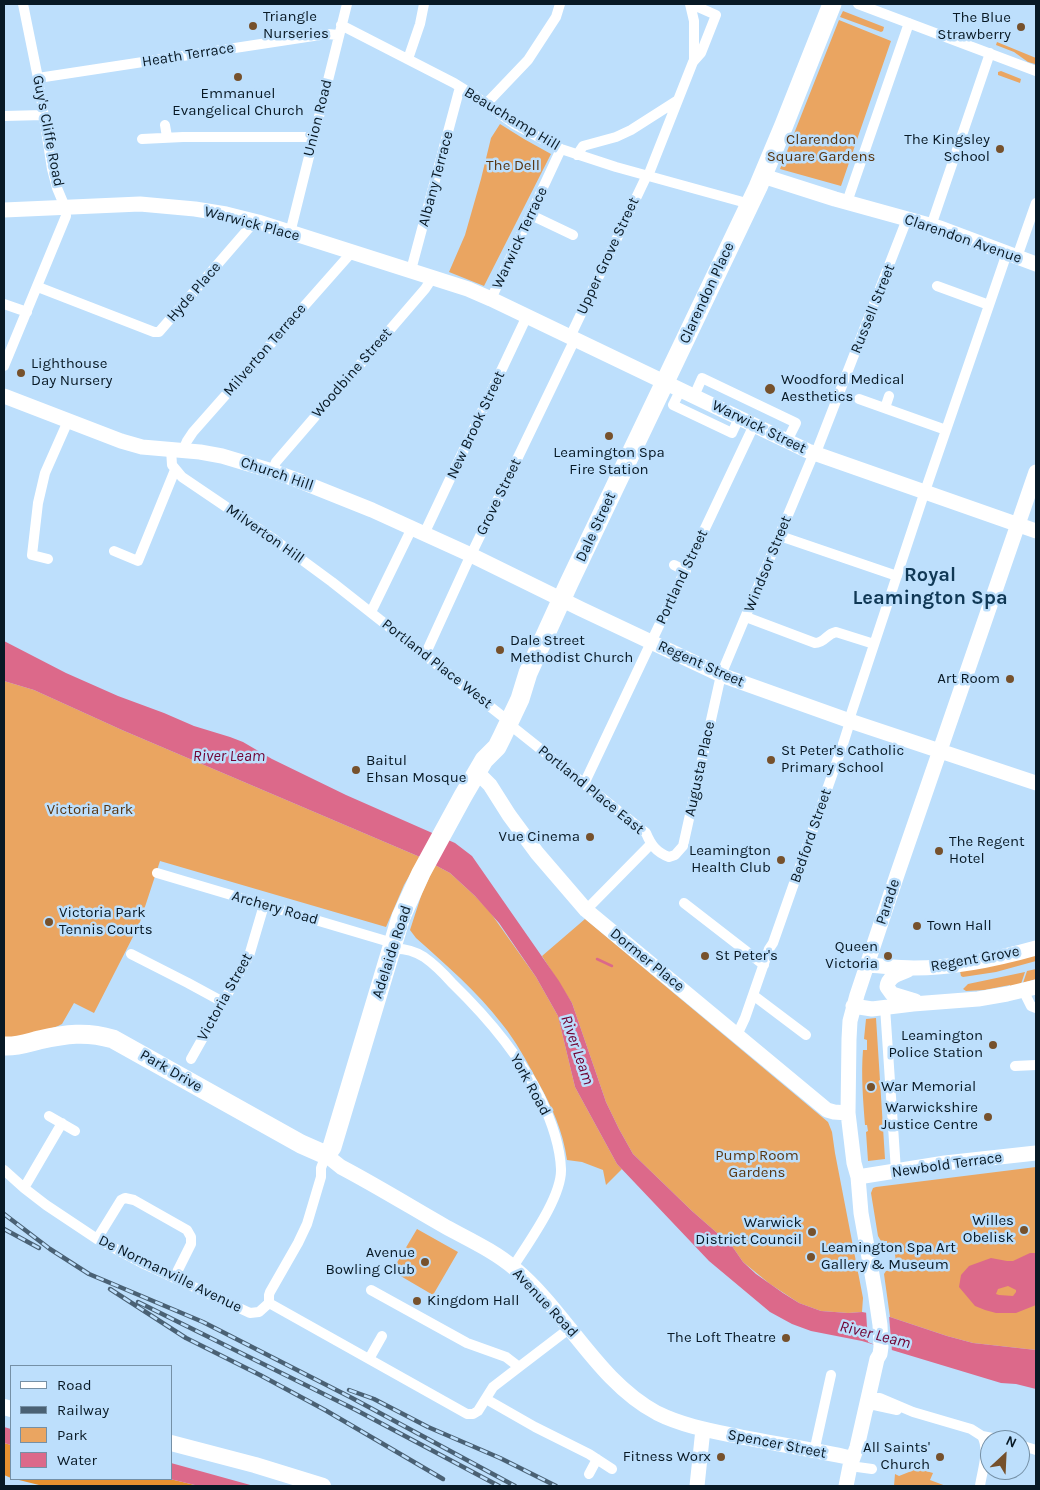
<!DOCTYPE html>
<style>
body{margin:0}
#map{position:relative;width:1040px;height:1490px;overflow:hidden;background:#bddffc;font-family:Karla,sans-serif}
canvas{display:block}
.frame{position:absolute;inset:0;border:5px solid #081925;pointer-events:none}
.legend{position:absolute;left:10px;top:1365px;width:162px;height:115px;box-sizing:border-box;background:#bddffc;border:1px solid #7590a6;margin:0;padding:6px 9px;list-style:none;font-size:15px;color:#081925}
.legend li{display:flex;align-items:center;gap:10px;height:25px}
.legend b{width:25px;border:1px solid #7590a6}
.north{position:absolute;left:980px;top:1430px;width:50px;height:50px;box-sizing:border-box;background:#bddffc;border:1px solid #7590a6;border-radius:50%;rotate:25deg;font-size:14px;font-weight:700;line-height:20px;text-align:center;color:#081925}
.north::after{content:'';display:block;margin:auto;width:18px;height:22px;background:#76512c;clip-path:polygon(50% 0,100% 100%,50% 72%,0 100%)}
</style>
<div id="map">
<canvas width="1040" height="1490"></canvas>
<div class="frame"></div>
<ul class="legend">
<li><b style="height:6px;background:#fff"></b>Road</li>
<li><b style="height:6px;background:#4a6174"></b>Railway</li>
<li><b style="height:14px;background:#eaa561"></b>Park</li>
<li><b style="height:14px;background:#dc698a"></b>Water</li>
</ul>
<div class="north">N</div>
</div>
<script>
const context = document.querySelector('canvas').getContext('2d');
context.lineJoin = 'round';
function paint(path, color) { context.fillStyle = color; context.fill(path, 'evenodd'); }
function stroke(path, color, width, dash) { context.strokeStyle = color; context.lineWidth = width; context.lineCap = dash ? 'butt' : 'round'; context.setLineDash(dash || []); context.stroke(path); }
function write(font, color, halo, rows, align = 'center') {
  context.font = font + ' Karla,sans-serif'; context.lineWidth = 5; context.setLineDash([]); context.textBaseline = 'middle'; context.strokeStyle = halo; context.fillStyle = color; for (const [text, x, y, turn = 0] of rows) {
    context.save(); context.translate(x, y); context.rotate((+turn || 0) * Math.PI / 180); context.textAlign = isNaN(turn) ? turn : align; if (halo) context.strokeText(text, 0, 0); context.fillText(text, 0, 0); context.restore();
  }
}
paint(new Path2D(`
 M843,11L884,27L883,31L881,32L840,17Z
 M839,20L891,41L841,186L780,169Z
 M997,42L1036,58L1035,64L1028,62L1014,52L996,45Z
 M1001,71L1021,79L1020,83L998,75V72Z
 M500,124L524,139L551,154L484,286L449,272L465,235L481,179L491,138Z
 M4,681L34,690L122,730L420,857L404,885L386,927L160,861L139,925L94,1013L74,1003L62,1024L58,1026L26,1037L4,1039Z
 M435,865L450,873L475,896L490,912L536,977L558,1016L575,1087L617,1164L622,1169L606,1185L603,1170L582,1162L567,1160C563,1131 552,1107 538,1082C527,1062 516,1041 502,1024C477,991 446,965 416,938L410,930L422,893Z
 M585,919L828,1122L832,1132L835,1153L863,1298L862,1312L848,1313L821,1311L799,1303L770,1284L743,1262L732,1246L692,1211L633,1154L619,1129L606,1102L572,1003L542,956Z
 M1036,954V961L996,972L963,977L961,976L960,971Z
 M1036,969V979L1023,983L1027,971Z
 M1025,972L1021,984L1010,987V985L984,990L966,991L963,989L968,984Z
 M876,1018L885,1159L868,1161L866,1132L868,1131L867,1125H865C863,1099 861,1075 863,1050H867V1040L864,1039L866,1019Z
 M1036,1167V1350L973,1343L947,1336L890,1317L884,1274L886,1271L892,1270L891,1262L896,1261L894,1249H888L887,1247V1241H881L878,1236L871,1193L873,1188L876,1187Z
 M417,1229L458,1252L433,1295L392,1271Z
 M929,1464L926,1471L933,1473L930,1480L946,1486H894L895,1474L899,1476Z`), '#eaa561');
paint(new Path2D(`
 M4,1443L11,1445V1478L4,1475Z
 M15,1479H170L199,1486H43Z`), '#e59030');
paint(new Path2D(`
 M4,641L66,673L118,696L164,713L194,726L230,737L243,742L272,759L346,795L455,843L472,856L559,981L572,1003L606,1102L619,1129L633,1154L692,1211L732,1246L743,1262L756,1274L783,1293L799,1303L821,1311L848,1313L862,1312L890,1317L947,1336L973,1343L1036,1350V1389L1016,1384L1001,1383L862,1341L811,1331L792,1324L770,1312L709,1261L617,1164L575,1087L558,1016L536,977L499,923L475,896L450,873L420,857L122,730L34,690L4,681Z
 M1030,1253H1036V1305L1016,1313H996L985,1310L975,1306L959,1287L961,1275L969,1266L991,1258L1007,1261H1013ZM1008,1286L1016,1290V1292L1013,1296L999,1295L996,1294L998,1289Z
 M4,1427L11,1429V1445L4,1443Z
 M171,1463L254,1486H199L170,1479Z`), '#dc698a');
paint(new Path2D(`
 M866,1311L889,1315L892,1352L868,1342Z`), '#bddffc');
stroke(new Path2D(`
 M597,959L612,966`), '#dc698a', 2.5);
stroke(new Path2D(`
 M690,4L694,21V61
 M858,4L1036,71
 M341,25L454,83L475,96L514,124L561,149L616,167L750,204
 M408,59L420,24L424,4
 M38,78L320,35L327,34L339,35
 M486,104L528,60L556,17L560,4
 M4,116L44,115
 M165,125L167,137
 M142,139L183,137H313
 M577,155L583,146L616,137L631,130L678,100
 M648,176L693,62L701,53L716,15L691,4
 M847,202L909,23
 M531,215L573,235
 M931,226L990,53
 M290,233L347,4
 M1017,257L1036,203
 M411,270L460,87
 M937,286L989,305
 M38,287L154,332H159L255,221
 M491,299L561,149
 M4,304L27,312
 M570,337L647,175
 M4,366L66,216L65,207L57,188L52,169L38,78L23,4
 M681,389L673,405L732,433L739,418
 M694,396L702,378L792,421L796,423L787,441
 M859,399L946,430
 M885,408L889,396
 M171,449L172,465L182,477L275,540L332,582L502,716
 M183,450L187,441L193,432L352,252
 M272,471L276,462L425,289L433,277
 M424,534L527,316
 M780,536L897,576
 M114,551L138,561L175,470
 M48,559L32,555L38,503L45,473L68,421
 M674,565L686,571
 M371,612L412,528
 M746,617L815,643C825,643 826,634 836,632L874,644
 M425,655L468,561L575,339
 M509,724L646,833C651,845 656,852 669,857L675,855L683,846L721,675L811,460L817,450L907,219
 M584,784L754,425
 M157,873L393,943
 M684,903L764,965
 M586,910L651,844
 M392,949C404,948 414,951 424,957C434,964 444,974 452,983C486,1016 519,1054 540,1097C551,1120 560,1144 561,1169C562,1197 528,1243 513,1267
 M131,954L188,983L223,1002
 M1023,990L1031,1006L1036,1008
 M753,995L806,1035
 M885,1007L896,1171
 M737,1035L745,1018L769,949L773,943L843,744L849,725L851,714L923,497L1007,253
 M191,1059L249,956L264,905
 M1015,1066L1036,1065
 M49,1116L75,1131
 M4,1170L24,1188L46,1205L97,1239L144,1264L250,1313L259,1312L269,1303
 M24,1188L62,1123
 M97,1239L121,1200L125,1198L134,1200L187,1230L191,1237V1244L174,1278
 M371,1290L467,1343L506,1357L519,1367L570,1328
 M269,1303L467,1414H473L478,1411L493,1387L519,1367
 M269,1303V1295L270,1292L298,1243L307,1224L321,1177V1168L326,1155
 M369,1359L382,1336
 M869,1397L874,1405L897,1410
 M486,1399L535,1427L589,1454L612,1469
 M869,1408L871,1403L876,1398H880L913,1412L971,1429L982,1436L1003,1440
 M1020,1445L1036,1450
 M814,1452L831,1375
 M850,1466L872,1469
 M589,1474L597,1459
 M980,1486C982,1471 990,1450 982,1436`), '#fff', 10);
stroke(new Path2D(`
 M763,176L835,199L940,228L1036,264
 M4,210L140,204L195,209L226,214L258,222L468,289L491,299L808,451L1036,531
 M4,396L121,441L142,447L200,452L222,456L272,471L297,480L372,510L471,555L581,609L721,675L850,721L1036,783
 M477,772L490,785L509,815L537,853L586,910L827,1110L834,1112L848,1113
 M867,965C883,966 898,968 914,968C955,968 997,959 1036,948
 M908,970C899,974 888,976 887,987L892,994L915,1001
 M853,1006L872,1009L913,1004L978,999L1007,994L1036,987
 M326,1155L341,1167C377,1186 411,1207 446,1227C468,1239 496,1252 514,1268C566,1311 597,1381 657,1413C683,1426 712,1431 741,1437C778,1444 815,1450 852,1458
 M858,1177L945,1163L1036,1153
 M697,1486L703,1429
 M846,1486L850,1466L857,1447L877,1359L880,1354L881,1347L880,1325L875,1291L861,1213L858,1177L854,1163L848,1113L849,1039L850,1021L857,995L897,875L1036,472`), '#fff', 15);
stroke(new Path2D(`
 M4,1407L11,1409
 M171,1443L255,1465L323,1486`), '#fff', 16);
stroke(new Path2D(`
 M4,1046C16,1047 27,1043 39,1040C66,1034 86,1031 113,1039L301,1144L326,1155L332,1147L401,917L421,873L463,796L484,760L497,747L502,737L520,699L528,673L569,583L758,187L784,125L832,4`), '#fff', 19);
const rail = new Path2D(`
 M4,1214L50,1249L89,1274L203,1322L352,1398L515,1486
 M4,1229L39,1248
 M110,1289L186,1338L260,1375L325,1410L443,1479
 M138,1302L356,1410L499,1486
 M349,1390L374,1399L428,1427L500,1458L556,1486`);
stroke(rail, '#4a6174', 4.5);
stroke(rail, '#bddffc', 2.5, [8]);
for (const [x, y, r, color] of [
 [253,26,5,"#76512c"],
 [1021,27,5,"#76512c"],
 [238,77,5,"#76512c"],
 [1000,149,5,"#76512c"],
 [21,373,5,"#76512c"],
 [770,389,6,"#76512c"],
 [609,436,5,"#76512c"],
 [500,650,5,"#76512c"],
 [1010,679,5,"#76512c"],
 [771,760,5,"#76512c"],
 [356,770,5,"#76512c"],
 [590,837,5,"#76512c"],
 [939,851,5,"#76512c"],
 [781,860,5,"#76512c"],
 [49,922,5,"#76512c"],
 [917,926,5,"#76512c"],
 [705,956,5,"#76512c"],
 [888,956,5,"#76512c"],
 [993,1045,5,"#76512c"],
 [871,1087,5,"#76512c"],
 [988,1117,5,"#76512c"],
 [1024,1230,5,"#76512c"],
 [812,1232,5,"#76512c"],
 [811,1257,5,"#76512c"],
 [425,1262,5,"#76512c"],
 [417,1301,5,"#76512c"],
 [786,1338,5,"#76512c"],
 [721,1457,5,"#76512c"],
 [940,1457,5,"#76512c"]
]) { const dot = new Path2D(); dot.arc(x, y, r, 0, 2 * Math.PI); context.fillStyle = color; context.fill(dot); stroke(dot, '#bddffc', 2); }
write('15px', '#081925', '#bddffc', [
 ["Triangle",263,17,"left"],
 ["Nurseries",263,34,"left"],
 ["The Blue",1011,18],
 ["Strawberry",1011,35],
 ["Emmanuel",238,94,"center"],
 ["Evangelical Church",238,111,"center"],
 ["The Kingsley",990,140],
 ["School",990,157],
 ["Lighthouse",31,364,"left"],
 ["Day Nursery",31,381,"left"],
 ["Woodford Medical",781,380,"left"],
 ["Aesthetics",781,397,"left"],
 ["Leamington Spa",609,453,"center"],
 ["Fire Station",609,470,"center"],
 ["Dale Street",510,641,"left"],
 ["Methodist Church",510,658,"left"],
 ["Art Room",1000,679],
 ["St Peter's Catholic",781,751,"left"],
 ["Primary School",781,768,"left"],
 ["Baitul",366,761,"left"],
 ["Ehsan Mosque",366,778,"left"],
 ["Vue Cinema",580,837],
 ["The Regent",949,842,"left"],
 ["Hotel",949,859,"left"],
 ["Leamington",771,851],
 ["Health Club",771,868],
 ["Victoria Park",59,913,"left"],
 ["Tennis Courts",59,930,"left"],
 ["Town Hall",927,926,"left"],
 ["Queen",878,947],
 ["Victoria",878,964],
 ["St Peter's",715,956,"left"],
 ["Leamington",983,1036],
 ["Police Station",983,1053],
 ["War Memorial",881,1087,"left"],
 ["Warwickshire",978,1108],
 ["Justice Centre",978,1125],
 ["Willes",1014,1221],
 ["Obelisk",1014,1238],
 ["Warwick",802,1223],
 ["District Council",802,1240],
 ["Leamington Spa Art",821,1248,"left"],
 ["Gallery & Museum",821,1265,"left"],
 ["Avenue",415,1253],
 ["Bowling Club",415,1270],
 ["Kingdom Hall",427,1301,"left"],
 ["The Loft Theatre",776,1338],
 ["All Saints'",930,1448],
 ["Church",930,1465],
 ["Fitness Worx",711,1457]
], 'right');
write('15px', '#081925', '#bddffc', [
 ["Heath Terrace",188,55,-9],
 ["Union Road",318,118,-76],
 ["Beauchamp Hill",512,119,31],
 ["Guy's Cliffe Road",48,131,79],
 ["Albany Terrace",436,179,-75],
 ["Warwick Place",252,224,15],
 ["Warwick Terrace",520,238,-65],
 ["Clarendon Avenue",963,239,19],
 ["Upper Grove Street",608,256,-65],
 ["Hyde Place",194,292,-49],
 ["Clarendon Place",707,293,-65],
 ["Russell Street",873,309,-68],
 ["Milverton Terrace",265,350,-49],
 ["Woodbine Street",352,373,-49],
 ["New Brook Street",476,425,-65],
 ["Warwick Street",759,427,26],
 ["Church Hill",277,474,19],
 ["Grove Street",499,497,-64],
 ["Dale Street",596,527,-65],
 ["Milverton Hill",265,534,35],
 ["Windsor Street",768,564,-68],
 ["Portland Street",682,577,-65],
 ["Portland Place West",437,664,38],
 ["Regent Street",701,664,24],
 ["Augusta Place",700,769,-78],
 ["Portland Place East",591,790,39],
 ["Bedford Street",811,836,-71],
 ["Parade",888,902,-72],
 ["Archery Road",275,908,16],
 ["Adelaide Road",392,952,-72],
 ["Regent Grove",975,959,-10],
 ["Dormer Place",647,960,39],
 ["Victoria Street",225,997,-61],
 ["Park Drive",171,1071,30],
 ["York Road",530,1085,61],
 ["Newbold Terrace",947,1165,-8],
 ["De Normanville Avenue",170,1274,26],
 ["Avenue Road",545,1303,47],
 ["Spencer Street",777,1444,11]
]);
write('15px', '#583510', '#bddffc', [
 ["Clarendon",821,140],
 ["Square Gardens",821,157],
 ["The Dell",513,166],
 ["Victoria Park",90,810],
 ["Pump Room",757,1156],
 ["Gardens",757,1173]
]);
write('italic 16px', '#6f0031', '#bddffc', [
 ["River Leam",229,756],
 ["River Leam",577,1050,71],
 ["River Leam",875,1335,14]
]);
write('bold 20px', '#103855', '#bddffc', [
 ["Royal",930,575],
 ["Leamington Spa",930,598]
]);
</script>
